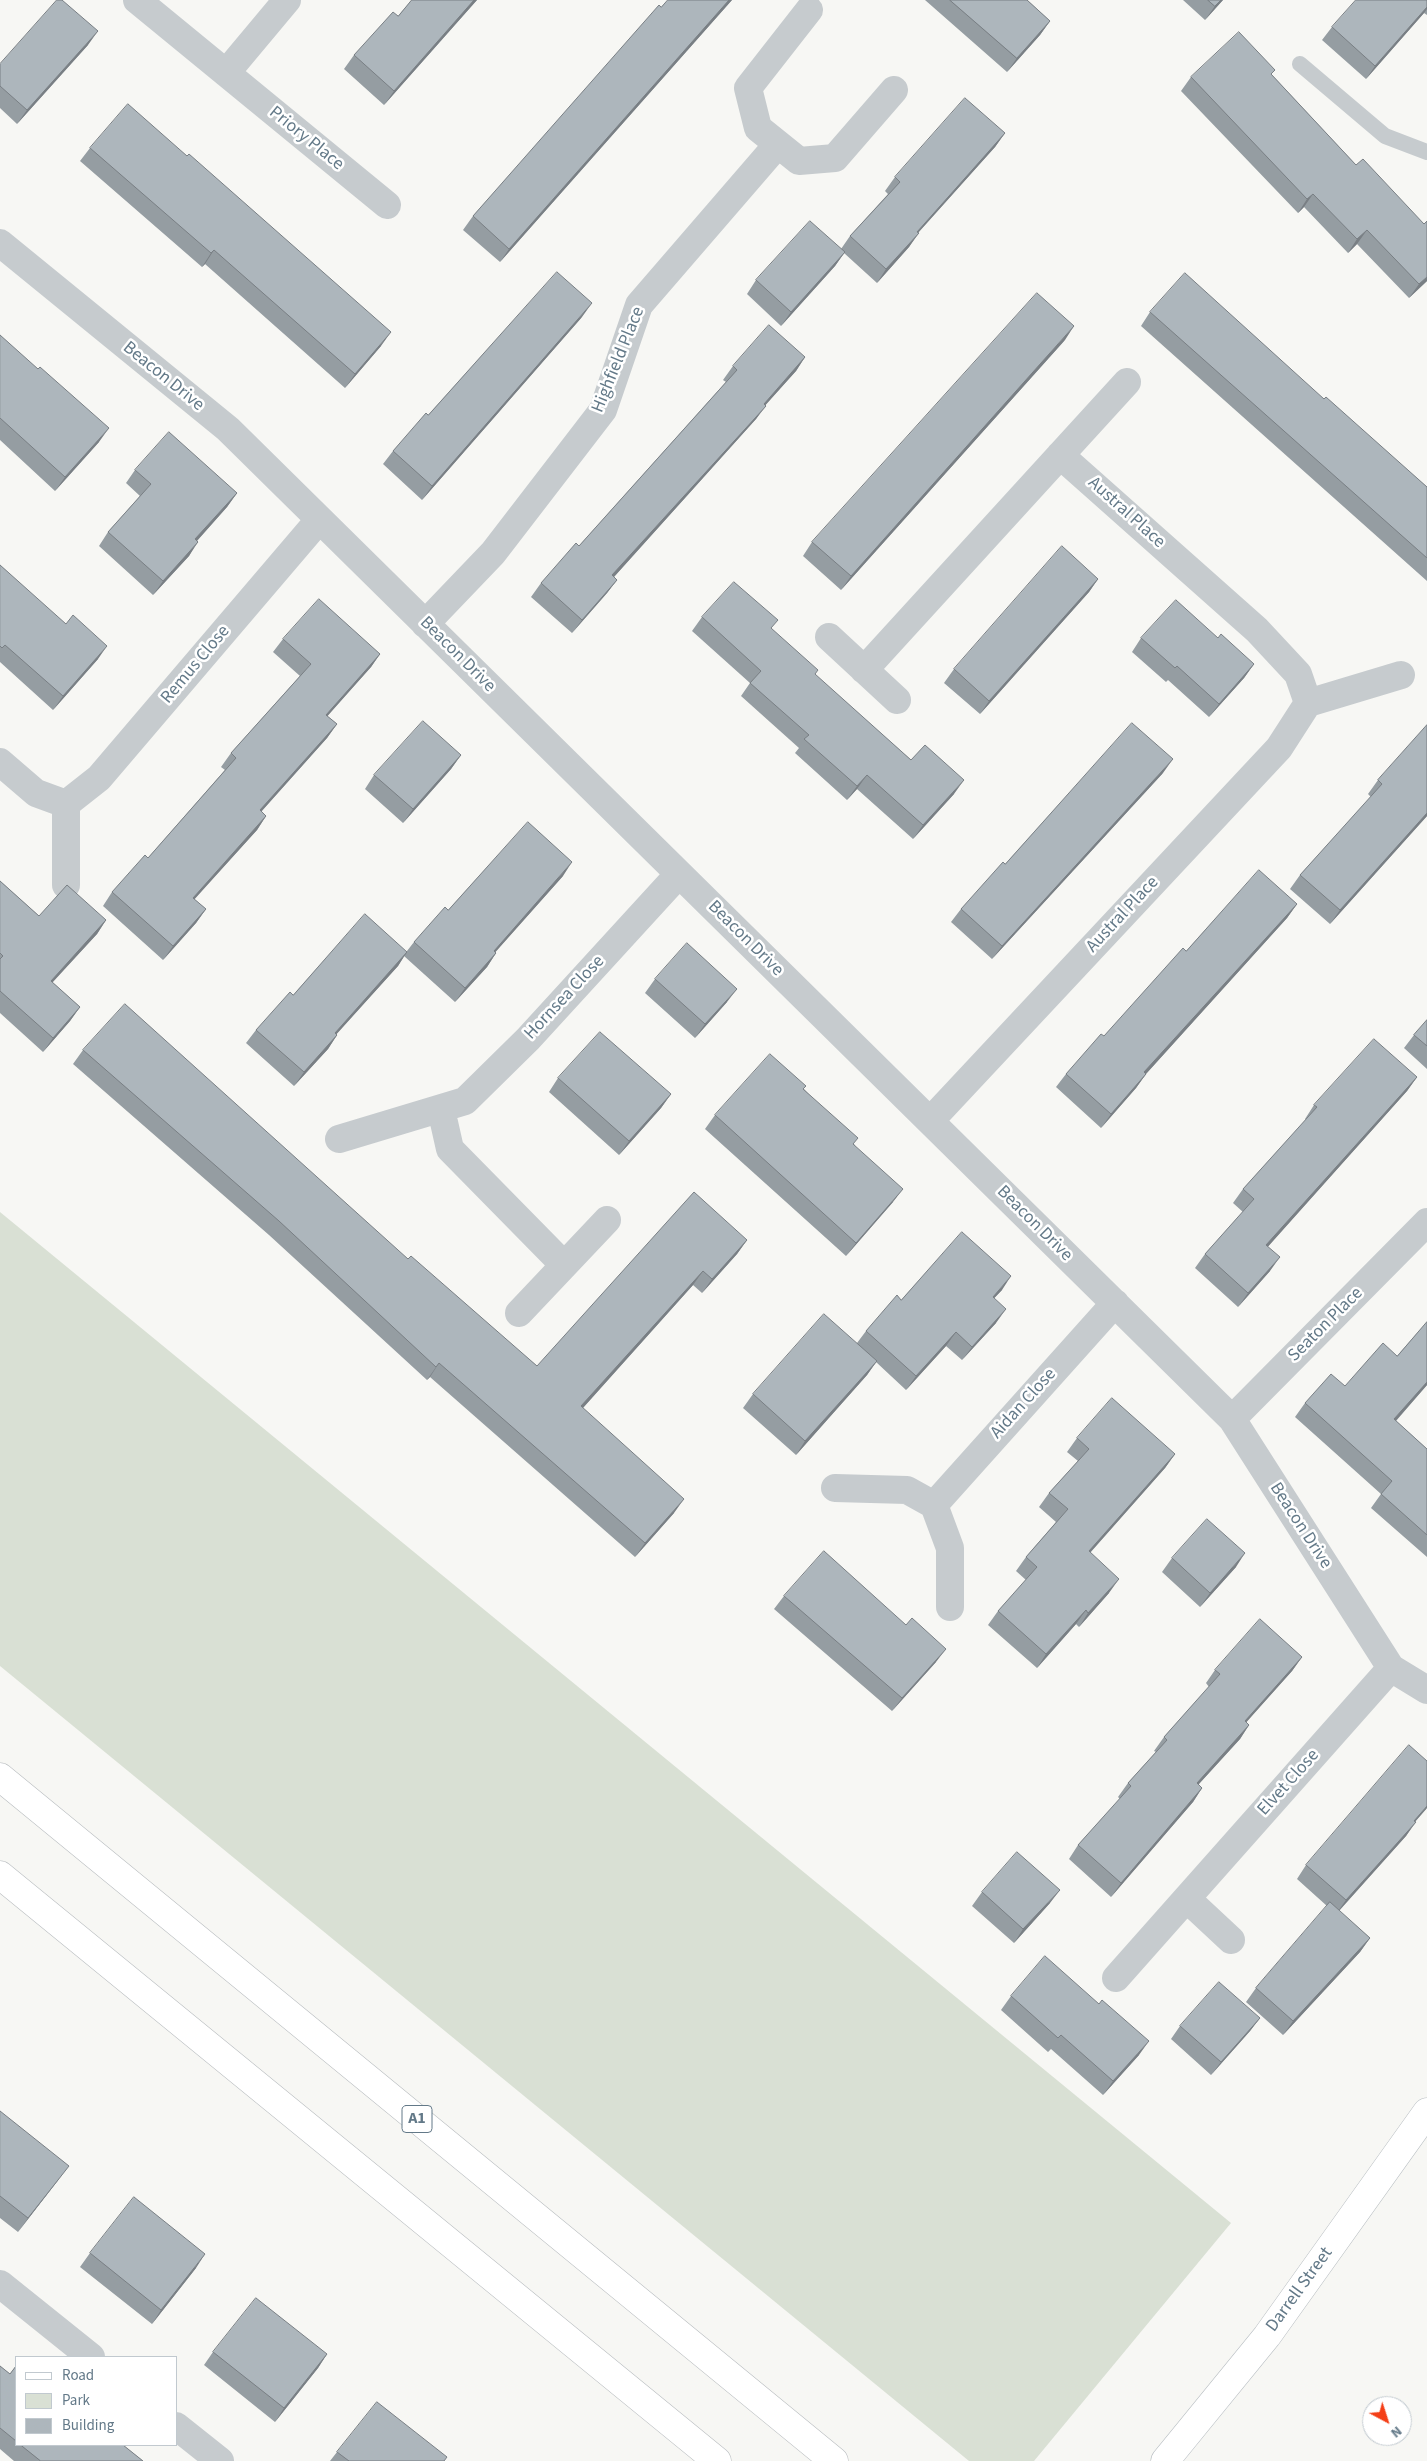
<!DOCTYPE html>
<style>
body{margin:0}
#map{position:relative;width:1427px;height:2461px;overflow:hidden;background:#f7f7f4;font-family:"Source Sans 3",sans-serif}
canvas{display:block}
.legend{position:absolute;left:15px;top:2356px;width:162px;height:90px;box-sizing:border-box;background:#fff;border:1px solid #c1c9cf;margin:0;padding:6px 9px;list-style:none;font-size:15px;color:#637988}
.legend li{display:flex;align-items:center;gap:10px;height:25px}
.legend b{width:25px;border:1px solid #c1c9cf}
.north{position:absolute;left:1362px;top:2396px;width:50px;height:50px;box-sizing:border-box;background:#fff;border:1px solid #c1c9cf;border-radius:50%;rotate:140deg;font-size:14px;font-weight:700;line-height:20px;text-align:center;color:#637988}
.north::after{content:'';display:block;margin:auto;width:18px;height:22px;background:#f43f17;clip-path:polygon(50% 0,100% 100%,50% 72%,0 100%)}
</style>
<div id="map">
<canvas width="1427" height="2461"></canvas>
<ul class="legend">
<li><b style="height:6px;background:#fff"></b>Road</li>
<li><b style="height:14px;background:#d9e0d4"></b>Park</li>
<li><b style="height:14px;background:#adb6bc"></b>Building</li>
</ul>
<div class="north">N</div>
</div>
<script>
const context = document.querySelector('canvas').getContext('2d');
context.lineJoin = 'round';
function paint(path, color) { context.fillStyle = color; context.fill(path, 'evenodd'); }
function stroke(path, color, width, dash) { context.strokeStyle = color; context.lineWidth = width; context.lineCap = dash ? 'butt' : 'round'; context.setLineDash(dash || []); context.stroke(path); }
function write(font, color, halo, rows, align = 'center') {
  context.font = font + ' "Source Sans 3",sans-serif'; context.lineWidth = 5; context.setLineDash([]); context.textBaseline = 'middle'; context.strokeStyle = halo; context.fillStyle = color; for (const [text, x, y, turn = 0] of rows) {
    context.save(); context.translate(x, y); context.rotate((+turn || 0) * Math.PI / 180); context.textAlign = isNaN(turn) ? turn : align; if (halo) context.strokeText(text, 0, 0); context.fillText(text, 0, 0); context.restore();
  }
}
paint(new Path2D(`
 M0,1212L1231,2223L1034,2461H969L0,1666Z`), '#d9e0d4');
const secondary = new Path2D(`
 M1165,2461L1267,2336L1427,2112`);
const highway = new Path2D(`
 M0,1777L834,2461
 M0,1875L717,2461`);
stroke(secondary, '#b8bec2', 29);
stroke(highway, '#b8bcbf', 29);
stroke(new Path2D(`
 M1300,64L1385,136L1427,152`), '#c6cbce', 16);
stroke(new Path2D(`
 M137,0L387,205
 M809,10L748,88L758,128L799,161L835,158L894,90
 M226,73L287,0
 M0,243L228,429L1232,1419L1391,1668L1427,1690
 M425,624L493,553L603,410L639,305L778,144
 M829,637L897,700
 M864,670L1127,382
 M1308,703L1401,675
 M0,762L36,793L66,804L99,778L319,520
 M66,885V804
 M441,1109L450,1149L564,1265
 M930,1121L1279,748L1308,703L1298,674L1257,630L1060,455
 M339,1139L465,1101L528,1039L679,874
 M519,1313L607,1220
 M1232,1419L1427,1222
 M835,1488L907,1490L934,1505L950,1548V1607
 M934,1505L1115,1303
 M1187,1899L1231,1940
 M1116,1978L1391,1668
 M0,2284L91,2357
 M176,2426L220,2461`), '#c6cbce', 28);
stroke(secondary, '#fff', 28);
stroke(highway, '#fff', 28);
paint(new Path2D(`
 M412,0H477L384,105L344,69L354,55L398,16Z
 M732,0L500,262L463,230L473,216L661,7Z
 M925,0H1027L1050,21L1040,35L1007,72Z
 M1183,0H1223L1205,20Z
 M1427,0V15L1424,13L1366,79L1322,40L1332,27Z
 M88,45L17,124L0,108V64Z
 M1272,75L1356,165L1424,224L1427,221V281L1409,298L1357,244L1348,253L1304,207L1298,213L1181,91L1191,77Z
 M1005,133L995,147L918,233L909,247L877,283L844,253L835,266L781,326L747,294L756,280L841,249L850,236L888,194L885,191L895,177Z
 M90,148L381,346L345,388L205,264L202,267L80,161Z
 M1150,312L1324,399L1427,487V581L1141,326Z
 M582,317L422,500L383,464L393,451L428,415Z
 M0,335L99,442L55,491L0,440Z
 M1065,340L841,590L803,556L812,542Z
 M805,357L796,371L765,405L756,419L614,577L617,580L607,593L572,633L531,597L541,583L579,546L726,382L723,380L733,366Z
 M135,470L237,493L227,507L197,541L189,556L153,595L99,546L108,532L140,496L126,483Z
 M0,565L98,659L53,710L0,662Z
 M1098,579L1089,592L980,714L944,683L954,669Z
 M702,617L772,629L815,675L911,760L954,794L913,839L857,789L847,800L795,753L799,748L741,696L750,683L692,631Z
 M1141,638H1218L1254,664L1244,678L1209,717L1168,680L1166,682L1132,652Z
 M283,639L380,654L371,667L327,716L337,724L327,738L261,812L266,816L257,830L194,899L206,909L196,923L163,960L103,906L112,892L148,858L225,770L221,767L231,753L300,676L273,652Z
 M1427,725V816L1330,924L1290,889L1300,875L1371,797L1368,794L1378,780Z
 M461,755L451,769L403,823L365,789L374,775Z
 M1163,773L992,959L951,922L961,909L1005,864Z
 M563,876L495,952L496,953L487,967L455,1002L404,956L398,966L336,1034L337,1035L328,1049L294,1086L246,1043L256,1030L293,995L407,951L414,942L448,910Z
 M0,881L39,916L106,920L97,934L52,982L80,1007L70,1021L43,1052L0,1013Z
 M1297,904L1287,918L1146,1074L1136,1088L1101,1128L1056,1087L1066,1074L1104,1036L1186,951Z
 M655,979L727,1002L695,1038L645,993Z
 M1427,1020V1069L1404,1048L1414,1035Z
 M83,1050L408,1259L537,1366L747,1240L737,1254L702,1293L693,1285L583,1408L674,1513L635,1557L430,1377L427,1380L269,1235L73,1064Z
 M1417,1077L1407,1091L1268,1246L1270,1271L1238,1307L1195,1268L1205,1254L1243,1212L1233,1203L1243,1189L1306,1120L1305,1119L1314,1105Z
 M558,1078L671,1094L661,1108L619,1155L549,1092Z
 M804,1089L854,1144L893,1202L846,1256L705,1129L715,1115Z
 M1002,1290L994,1298L996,1323L962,1360L946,1346L906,1390L876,1362L867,1375L796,1455L743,1408L753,1394L857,1343L866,1331L901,1300Z
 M1427,1322V1385L1396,1421L1427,1449V1557L1371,1508L1381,1494L1295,1417L1305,1403L1345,1386L1397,1356Z
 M1077,1438L1175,1454L1165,1468L1090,1553L1109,1593L1079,1627L1076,1624L1037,1668L988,1625L998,1611L1026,1580L1016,1571L1026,1557L1056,1522L1039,1507L1049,1493L1078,1461L1067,1452Z
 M1172,1558L1236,1567L1200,1607L1162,1572Z
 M784,1596L936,1662L892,1711L774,1609Z
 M1302,1657L1292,1671L1246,1722L1249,1725L1240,1739L1198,1785L1202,1788L1193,1802L1111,1897L1069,1859L1078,1845L1120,1799L1118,1797L1128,1783L1156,1752L1154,1751L1164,1737L1209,1687L1206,1683L1215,1670Z
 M1427,1808L1415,1822L1406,1836L1339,1911L1370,1938L1360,1952L1283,2035L1246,2002L1256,1988L1327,1906L1297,1879L1306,1865Z
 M982,1892L1050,1903L1014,1943L972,1906Z
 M1011,1996L1139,2055L1103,2095L1051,2049L1048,2052L1001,2010Z
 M1260,2018L1250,2031L1211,2075L1171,2039L1180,2026Z
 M0,2111L59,2179L18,2232L0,2218Z
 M90,2253L196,2268L152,2324L80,2267Z
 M213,2352L327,2354L318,2368L275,2422L204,2365Z
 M0,2366L10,2374L16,2366V2445H123L143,2461H14L0,2449Z
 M337,2452L444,2461H330Z`), '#959da2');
paint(new Path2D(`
 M474,0H477L384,105L394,91Z
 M729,0H732L500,262L509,249Z
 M1221,0H1223L1205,20L1215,6Z
 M1427,7V9L1424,13L1366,79L1375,66Z
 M1050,21L1040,35L1007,72L1017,58Z
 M98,31L88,45L17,124L27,110Z
 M1005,133L995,147L907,245L917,232Z
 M1313,194L1304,207L1298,213L1307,199Z
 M1367,230L1357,244L1348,253L1357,239Z
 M919,233L909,247L877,283L886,269Z
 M214,250L205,264L202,267L211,253Z
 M845,252L835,266L781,326L791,312Z
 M1427,277V281L1409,298L1419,284Z
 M592,303L582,317L422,500L432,486Z
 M1074,326L1065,340L841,590L851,576Z
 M391,332L381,346L345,388L355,374Z
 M805,357L796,371L754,418L764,404Z
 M766,406L756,419L603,589L612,575Z
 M109,428L99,442L55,491L65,477Z
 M237,493L227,507L186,553L195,539Z
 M198,542L189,556L153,595L163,581Z
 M1098,579L1089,592L980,714L989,701Z
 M617,580L607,593L572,633L582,620Z
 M107,646L98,659L53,710L63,696Z
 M380,654L371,667L316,729L326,715Z
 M1254,664L1244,678L1209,717L1219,704Z
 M337,724L327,738L250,824L260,810Z
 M461,755L451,769L403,823L413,809Z
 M1173,759L1163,773L992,959L1002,946Z
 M867,775L857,789L847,800L857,786Z
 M964,780L954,794L913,839L923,825Z
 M1427,813V816L1330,924L1340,910Z
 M266,816L257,830L183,912L193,898Z
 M572,862L563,876L484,965L494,951Z
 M1297,904L1287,918L1135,1086L1144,1072Z
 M206,909L196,923L163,960L173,946Z
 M106,920L97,934L41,995L51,981Z
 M407,952L398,966L325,1047L335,1033Z
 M496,953L487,967L455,1002L465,988Z
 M737,989L727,1002L695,1038L705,1024Z
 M80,1007L70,1021L43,1052L53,1038Z
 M337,1035L328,1049L294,1086L304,1072Z
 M1146,1074L1136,1088L1101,1128L1111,1114Z
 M1417,1077L1407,1091L1257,1259L1266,1245Z
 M671,1094L661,1108L619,1155L629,1141Z
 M903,1189L893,1202L846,1256L856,1243Z
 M747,1240L737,1254L702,1293L712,1279Z
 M1280,1257L1270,1271L1238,1307L1248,1293Z
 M703,1271L693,1285L572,1420L581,1406Z
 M1011,1276L1002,1290L983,1310L993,1297Z
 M1006,1309L996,1323L962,1360L972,1347Z
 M956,1332L946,1346L906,1390L916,1376Z
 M877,1361L867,1375L796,1455L805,1441Z
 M439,1363L430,1377L427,1380L436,1367Z
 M1427,1382V1385L1385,1433L1394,1419Z
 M1175,1454L1165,1468L1079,1565L1089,1551Z
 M684,1499L674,1513L635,1557L645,1543Z
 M1245,1553L1236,1567L1200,1607L1210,1593Z
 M1119,1579L1109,1593L1079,1627L1088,1613Z
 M1086,1610L1076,1624L1037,1668L1046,1654Z
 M946,1649L936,1662L892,1711L902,1698Z
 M1302,1657L1292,1671L1235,1735L1245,1721Z
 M1249,1725L1240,1739L1187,1797L1197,1783Z
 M1202,1788L1193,1802L1111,1897L1121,1883Z
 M1427,1806V1808L1404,1834L1414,1821Z
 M1416,1822L1406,1836L1336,1914L1346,1900Z
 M1060,1890L1050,1903L1014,1943L1023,1929Z
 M1370,1938L1360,1952L1283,2035L1293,2021Z
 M1260,2018L1250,2031L1211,2075L1221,2062Z
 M1149,2041L1139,2055L1103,2095L1113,2081Z
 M69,2166L59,2179L18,2232L28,2218Z
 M205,2254L196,2268L152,2324L161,2310Z
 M327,2354L318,2368L275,2422L284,2408Z`), '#797f84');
const building = new Path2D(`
 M57,0H62L98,31L27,110L0,86V64Z
 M412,0H474L394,91L354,55L393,12L398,16Z
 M668,0H729L509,249L473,216L659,5L661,7Z
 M950,0H1027L1050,21L1017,58Z
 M1208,0H1221L1215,6Z
 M1356,0H1427V7L1375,66L1332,27Z
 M1239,32L1275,70L1271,74L1356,165L1363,159L1424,224L1427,221V277L1419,284L1367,230L1357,239L1313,194L1307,199L1191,77Z
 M965,98L1005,133L917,232L919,233L886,269L850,236L900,182L895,177Z
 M128,104L187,156L189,154L391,332L355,374L214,250L211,253L90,148Z
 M810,221L845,252L791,312L756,280Z
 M557,272L592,303L432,486L393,451L426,413L428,415Z
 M1185,273L1324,399L1326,397L1427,487V558L1150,312Z
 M1037,293L1074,326L851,576L812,542Z
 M769,325L805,357L764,404L766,406L612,575L617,580L582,620L541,583L576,543L579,546L737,370L733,366Z
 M0,335L38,369L40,367L109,428L65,477L0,418Z
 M169,432L237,493L195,539L198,542L163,581L108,532L151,484L135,470Z
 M1062,546L1098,579L989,701L954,669Z
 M0,565L66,624L73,615L107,646L63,696L5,645L2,648L0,646Z
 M734,582L778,620L771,628L818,670L815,674L911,760L925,745L964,780L923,825L867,775L857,786L804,739L809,735L750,683L761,671L702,617Z
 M319,599L380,654L326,715L337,724L260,810L266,816L193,898L206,909L173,946L112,892L145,855L148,858L236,758L231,753L311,664L283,639Z
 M1176,600L1218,638L1221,634L1254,664L1219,704L1177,666L1175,668L1141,638Z
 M423,721L461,755L413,809L374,775Z
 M1132,723L1173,759L1002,946L961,909L1003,862L1005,864Z
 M1427,725V813L1340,910L1300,875L1382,784L1378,780Z
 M528,822L572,862L494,951L496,953L465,988L414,942L445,907L448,910Z
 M1259,870L1297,904L1144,1072L1146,1074L1111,1114L1066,1074L1101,1034L1104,1036L1183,948L1186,951Z
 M0,881L39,916L67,885L106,920L51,981L80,1007L53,1038L0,991V959L3,956L0,953Z
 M365,914L407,952L335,1033L337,1035L304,1072L256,1030L290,992L293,995Z
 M687,943L737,989L705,1024L655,979Z
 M125,1004L408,1259L411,1256L537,1366L694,1192L747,1240L712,1279L703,1271L581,1406L684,1499L645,1543L439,1363L436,1367L279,1221L83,1050Z
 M1427,1020V1046L1414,1035Z
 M600,1032L671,1094L629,1141L558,1078Z
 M1374,1039L1417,1077L1266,1245L1280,1257L1248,1293L1205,1254L1254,1199L1243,1189L1317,1107L1314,1105Z
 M770,1054L806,1086L803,1089L858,1138L853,1144L903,1189L856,1243L715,1115Z
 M962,1232L1011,1276L993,1297L1006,1309L972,1347L956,1332L916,1376L866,1331L897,1295L901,1300Z
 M824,1314L877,1361L805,1441L753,1394Z
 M1427,1322V1382L1394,1419L1427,1449V1535L1381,1494L1392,1481L1305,1403L1331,1374L1345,1386L1383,1343L1397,1356Z
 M1112,1398L1175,1454L1089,1551L1119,1579L1088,1613L1086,1610L1046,1654L998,1611L1037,1567L1026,1557L1068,1509L1049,1493L1089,1449L1077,1438Z
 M1207,1519L1245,1553L1210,1593L1172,1558Z
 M824,1551L906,1625L912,1618L946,1649L902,1698L784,1596Z
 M1260,1619L1302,1657L1245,1721L1249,1725L1197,1783L1202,1788L1121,1883L1078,1845L1131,1786L1128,1783L1167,1740L1164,1737L1220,1674L1215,1670Z
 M1409,1745L1427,1761V1806L1414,1821L1416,1822L1346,1900L1306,1865Z
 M1017,1852L1060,1890L1023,1929L982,1892Z
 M1330,1902L1370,1938L1293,2021L1256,1988Z
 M1045,1956L1099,2004L1102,2000L1149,2041L1113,2081L1061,2035L1058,2038L1011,1996Z
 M1219,1982L1260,2018L1221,2062L1180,2026Z
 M0,2111L69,2166L28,2218L0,2196Z
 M134,2197L205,2254L161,2310L90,2253Z
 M256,2298L327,2354L284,2408L213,2352Z
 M0,2366L10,2374L16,2366V2441L0,2428Z
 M377,2402L447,2457L444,2461H349L337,2452Z
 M21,2445H123L143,2461H41Z`);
paint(building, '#adb6bc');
stroke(building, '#797f84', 1);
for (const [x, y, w] of [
 [417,2119,30]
]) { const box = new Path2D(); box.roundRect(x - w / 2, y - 13.5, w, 27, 4); context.fillStyle = '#fff'; context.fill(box); stroke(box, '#637988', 1); }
write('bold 16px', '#637988', null, [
 ["A1",417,2119]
]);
write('18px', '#637988', '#fff', [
 ["Priory Place",306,139,39],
 ["Highfield Place",619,360,-68],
 ["Beacon Drive",163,377,39],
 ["Austral Place",1126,513,42],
 ["Beacon Drive",457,655,45],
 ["Remus Close",196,665,-50],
 ["Austral Place",1123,915,-47],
 ["Beacon Drive",745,939,45],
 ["Hornsea Close",565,998,-47],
 ["Beacon Drive",1034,1224,45],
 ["Seaton Place",1326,1325,-45],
 ["Aidan Close",1024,1404,-48],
 ["Beacon Drive",1300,1526,57],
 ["Elvet Close",1289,1783,-48],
 ["Darrell Street",1300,2290,-54]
]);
</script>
